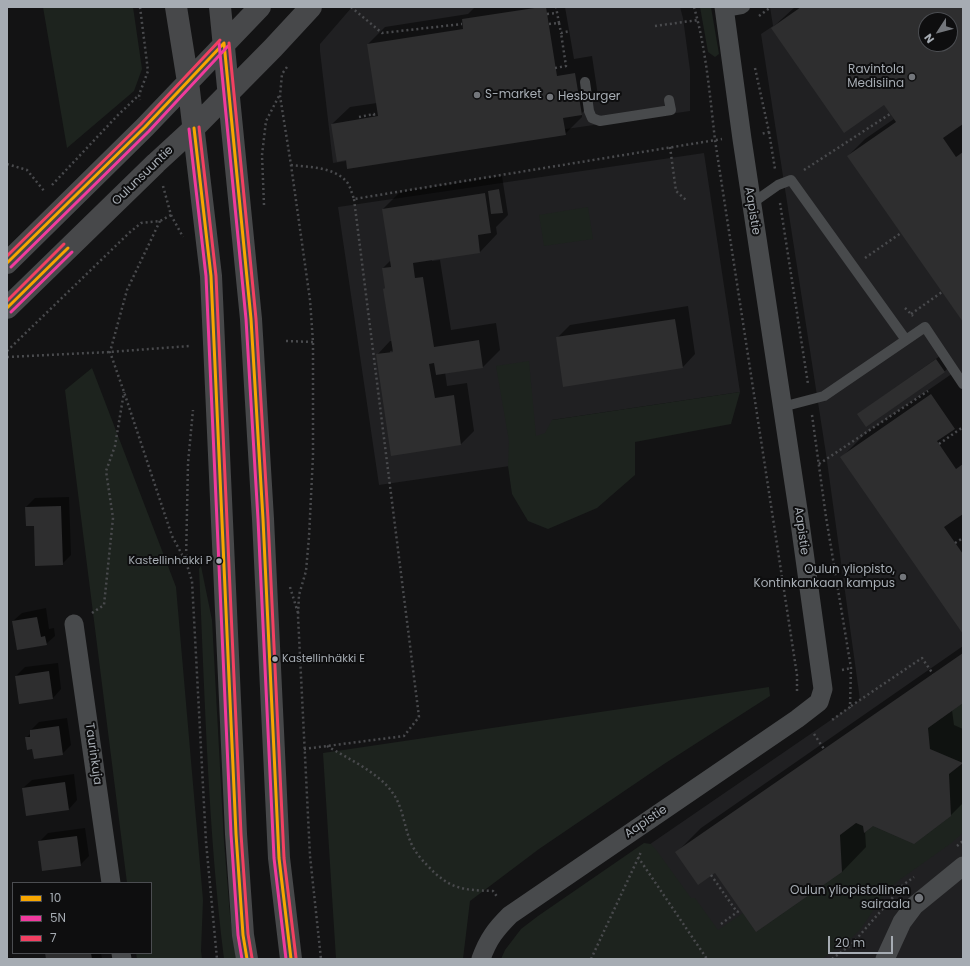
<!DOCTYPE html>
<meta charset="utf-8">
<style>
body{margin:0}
#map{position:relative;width:970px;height:966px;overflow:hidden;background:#131314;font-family:Poppins,sans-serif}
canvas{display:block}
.frame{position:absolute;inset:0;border:8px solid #a6acb3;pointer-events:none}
.legend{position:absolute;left:12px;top:882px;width:140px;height:72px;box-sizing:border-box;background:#0e0e0f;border:1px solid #4b4d51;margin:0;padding:5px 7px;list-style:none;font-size:12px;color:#a6acb3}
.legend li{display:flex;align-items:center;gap:8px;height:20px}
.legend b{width:20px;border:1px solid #4b4d51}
.north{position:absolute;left:918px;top:12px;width:40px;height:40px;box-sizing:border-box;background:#0e0e0f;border:1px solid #4b4d51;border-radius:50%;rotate:234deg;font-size:11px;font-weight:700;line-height:16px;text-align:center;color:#a6acb3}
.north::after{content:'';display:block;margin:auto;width:14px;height:18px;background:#73767b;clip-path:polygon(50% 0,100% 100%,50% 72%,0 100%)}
.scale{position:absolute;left:828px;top:936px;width:65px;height:18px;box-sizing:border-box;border:2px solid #a6acb3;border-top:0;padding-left:5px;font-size:12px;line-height:14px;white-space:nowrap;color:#a6acb3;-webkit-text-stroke:3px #0e0e0f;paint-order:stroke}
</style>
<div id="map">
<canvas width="970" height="966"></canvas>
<div class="frame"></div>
<ul class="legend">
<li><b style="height:5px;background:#f7a600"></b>10</li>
<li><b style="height:5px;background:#f13a9d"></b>5N</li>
<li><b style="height:5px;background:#f24062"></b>7</li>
</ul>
<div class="north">N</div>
<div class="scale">20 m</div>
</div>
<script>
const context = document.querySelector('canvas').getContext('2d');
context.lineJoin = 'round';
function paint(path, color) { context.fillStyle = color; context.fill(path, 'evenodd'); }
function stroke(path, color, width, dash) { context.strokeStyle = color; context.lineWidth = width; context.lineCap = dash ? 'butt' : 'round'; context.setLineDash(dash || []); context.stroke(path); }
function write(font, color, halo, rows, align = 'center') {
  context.font = font + ' Poppins,sans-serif'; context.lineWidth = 4; context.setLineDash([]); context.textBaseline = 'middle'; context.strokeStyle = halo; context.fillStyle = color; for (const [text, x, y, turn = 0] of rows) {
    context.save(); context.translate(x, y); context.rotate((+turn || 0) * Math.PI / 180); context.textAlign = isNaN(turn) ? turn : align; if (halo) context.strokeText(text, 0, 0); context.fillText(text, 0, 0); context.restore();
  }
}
paint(new Path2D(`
 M352,7H680L683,18L690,70V111L333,163L320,51V44Z
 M770,7H963V959H511L522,932L860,700L826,454L761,34L773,26ZM926,20H950V44H926Z
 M704,153L740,392L552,420L558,459L379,485L338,207Z`), '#202022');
paint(new Path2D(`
 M43,7H133L142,69L134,91L67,148Z
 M700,7H711L719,54L715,57L708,52Z
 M588,207L593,239L544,246L539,215Z
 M529,361L536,436L545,433L552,420L740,392L731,424L635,442V475L597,508L548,529L528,521L512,494L508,466L509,441L496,366Z
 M92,368L176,587L203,900L201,951L202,959H137L136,953H151V883H127L65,390Z
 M201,566L212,620L224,841L230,915L236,959H224C208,830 205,699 199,569Z
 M769,687L770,696L664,764L539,849L470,901L463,959H336L323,753Z
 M963,703V763L930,749L928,728Z
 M963,765V833L950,844L898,881L885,893L860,930L849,940L822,959H501L505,950L521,929L538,916L644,843L651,844L657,851L691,898H695L718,930L743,913L756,932L842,872L840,835L856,823L863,826L864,833L873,826L914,844L951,816L949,774Z`), '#1d231e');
paint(new Path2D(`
 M475,7H565L574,59L592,56L598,96L582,113V117L565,134L347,159L332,124L350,107L377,103L368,44L385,27L468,14Z
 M795,7H963V321L848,156L865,139L894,119L884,104L772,28ZM926,20H950V44H926Z
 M502,176L508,215L496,227L497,234L480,252L432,259V261L440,260L451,330L496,323L500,350L483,367L445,372L447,386L467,383L474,431L461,444L392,454L377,355L390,341H392L384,289L386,287L383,268L391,260L383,209L400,192ZM397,350L398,352L390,353V351Z
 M688,306L695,354L682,368L557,338L570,325Z
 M940,356L948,368L944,372L858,414Z
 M956,371L963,381V632L842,457L866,433Z
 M69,497L71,555L62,564L35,525L26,507L35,498Z
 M46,608L49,629L54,628L55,636L46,644L13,621L22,613Z
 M963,646V702L952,710L954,725L963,729V803L950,816L873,825L865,831L866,847L842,872H715L676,853L701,828Z
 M58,663L61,689L53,698L16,676L25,667Z
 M67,718L71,745L62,754L26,738L31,733V730L39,722Z
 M74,774L77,800L69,809L23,788L32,780Z
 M85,828L89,856L80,865L39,842L48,833Z
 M46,953H101L102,959H47Z
 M13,957V959H7V958Z`), '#0007');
paint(new Path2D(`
 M541,7H546L557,76L575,73L582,115L563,118L566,135L347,169L346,160L337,162L331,124L378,116L367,44L463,29L462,19Z
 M801,7H963V124L943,138L956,157L963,152V322L847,156L896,122L884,105L844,133L771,28ZM926,20H950V44H926Z
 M499,189L503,213L491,214L488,191Z
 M485,193L491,233L478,235L480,253L413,263L415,278L423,277L434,347L479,340L483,368L436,375L434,363L429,364L435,398L454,395L461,445L391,456L376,354L393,352L383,289L385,288L382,268L391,267L382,209Z
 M675,319L683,368L563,387L556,337Z
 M936,359L945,372L866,427L857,414Z
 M931,394L955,429L937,441L956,469L963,464V514L944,527L963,554V634L840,457Z
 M61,506L63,565L35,566L34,526H26L25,507Z
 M37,617L41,637L45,636L47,645L17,650L12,621Z
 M963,653V703L928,728L930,749L963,763L949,774L951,816L914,844L873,826L864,833L863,826L856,823L840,835L842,872L756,932L715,873L698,885L675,852Z
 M49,671L53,699L19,704L15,676Z
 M59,726L63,755L34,759L32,749L27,750L25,737H30V730Z
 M65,782L69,810L26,816L22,788Z
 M77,836L81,866L42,871L38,841Z
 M45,953H91L92,959H46Z`), '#2e2e2f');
stroke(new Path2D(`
 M140,7L148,71L139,95L140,100
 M351,7L382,33L462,24
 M694,7C706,48 710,97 715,140L797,675V692
 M547,14L557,13
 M759,16L771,7
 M559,23L561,33L570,31
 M549,24L559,23L556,7
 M655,26L698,20
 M287,67L282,74L280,96L291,165L310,300L313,342V456L309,537L306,571L299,595L298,616L310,856L321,959
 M555,68L566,66L561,33
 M755,68L769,132L761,134
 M359,117L374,114V117
 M769,132L775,169
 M670,147L676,191L686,200
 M7,164L27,170L45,192
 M291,165C309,167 333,167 346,181C350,185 352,194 354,199L722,139
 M804,170L890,114
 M52,185L117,116L139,95
 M163,186L171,215L183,237
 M780,203L808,384
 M264,205L262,155L266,121L279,96
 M160,221L127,290L110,352L124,392L172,536L186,562L192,581L206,842L217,959
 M865,258L901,233
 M905,308L913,316
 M911,314L942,292
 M286,341L313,342
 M7,351L129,233L141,223L160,221L171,215
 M7,357L110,352L190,346
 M812,415L826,517L851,668L850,707L832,720
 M939,444L963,427
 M819,464L928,391
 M955,543L963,538
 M186,561L188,463L193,410
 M290,587L298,613
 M92,613L104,605L113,518L106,471L115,446L124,392
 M842,670L851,668
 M851,706L922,658L933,674
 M814,734L824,749
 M327,746C347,758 379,773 392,792C403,806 404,827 411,843C415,852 421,859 427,865C449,889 462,890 493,891L498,898
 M304,749L404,736L419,717L354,199
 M957,846L963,841
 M638,857L707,959
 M711,875L737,912
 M898,890L903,885L914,877
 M721,924L740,910
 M591,959L641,852
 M832,959L852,944L894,896`), '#494a4d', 2.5, [2, 3]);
stroke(new Path2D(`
 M725,12L742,9L745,7
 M585,82L589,111L592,118L600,121L671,110L669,100
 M751,204L778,185L791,180L906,340L824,396L782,407
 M906,340L925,327L963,384`), '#484a4c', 10);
stroke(new Path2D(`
 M74,624L111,883
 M121,953L122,959
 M481,959C488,939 496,929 510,915L797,719L819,702L823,689L800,523L742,139L724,7
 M885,959L902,922L914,906L963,866`), '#484a4c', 19);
stroke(new Path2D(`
 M176,7L188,82L211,276L236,834L243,935L247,959
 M220,7L251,319L263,519L279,858L291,959
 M7,263L145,127L260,7
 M7,308L156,163L194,128L273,48L311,7`), '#47484a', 22);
stroke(new Path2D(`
 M224,43L251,319L263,519L279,858L291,959
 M194,128L211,276L236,834L243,935L247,959
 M7,263L145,127L224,43
 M7,308L68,248`), '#f7a600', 3);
stroke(new Path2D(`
 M219,43L246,319L258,519L274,858L286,959
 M189,129L206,276L231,834L238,935L242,959
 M11,267L149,131L228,46
 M11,312L72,252`), '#f13a9d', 3);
stroke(new Path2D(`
 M229,43L256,319L268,519L284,858L296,958
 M199,127L216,276L241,834L248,934L252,958
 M7,256L141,124L220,40
 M7,301L64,244`), '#f24062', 3);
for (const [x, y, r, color] of [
 [912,77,4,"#73767b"],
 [477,95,4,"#73767b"],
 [550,97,4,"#73767b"],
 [219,561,3.5,"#a6acb3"],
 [903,577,4,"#73767b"],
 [275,659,3.5,"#a6acb3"],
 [919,898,5,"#73767b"]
]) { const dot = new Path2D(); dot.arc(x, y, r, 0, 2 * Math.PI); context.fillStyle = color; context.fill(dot); stroke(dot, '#0e0e0f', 1.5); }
write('11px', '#a6acb3', '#0e0e0f', [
 ["Kastellinhäkki P",212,561],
 ["Kastellinhäkki E",282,659,"left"]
], 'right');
write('12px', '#a6acb3', '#0e0e0f', [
 ["Ravintola",904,70],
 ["Medisiina",904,84],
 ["S-market",485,95,"left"],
 ["Hesburger",558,97,"left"],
 ["Oulun yliopisto,",895,570],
 ["Kontinkankaan kampus",895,584],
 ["Oulun yliopistollinen",910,891],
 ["sairaala",910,905]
], 'right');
write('12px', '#a6acb3', '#0e0e0f', [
 ["Oulunsuuntie",143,176,-44],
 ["Aapistie",752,211,81],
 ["Aapistie",801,531,82],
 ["Taurinkuja",93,754,82],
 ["Aapistie",646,822,-34]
]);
</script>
